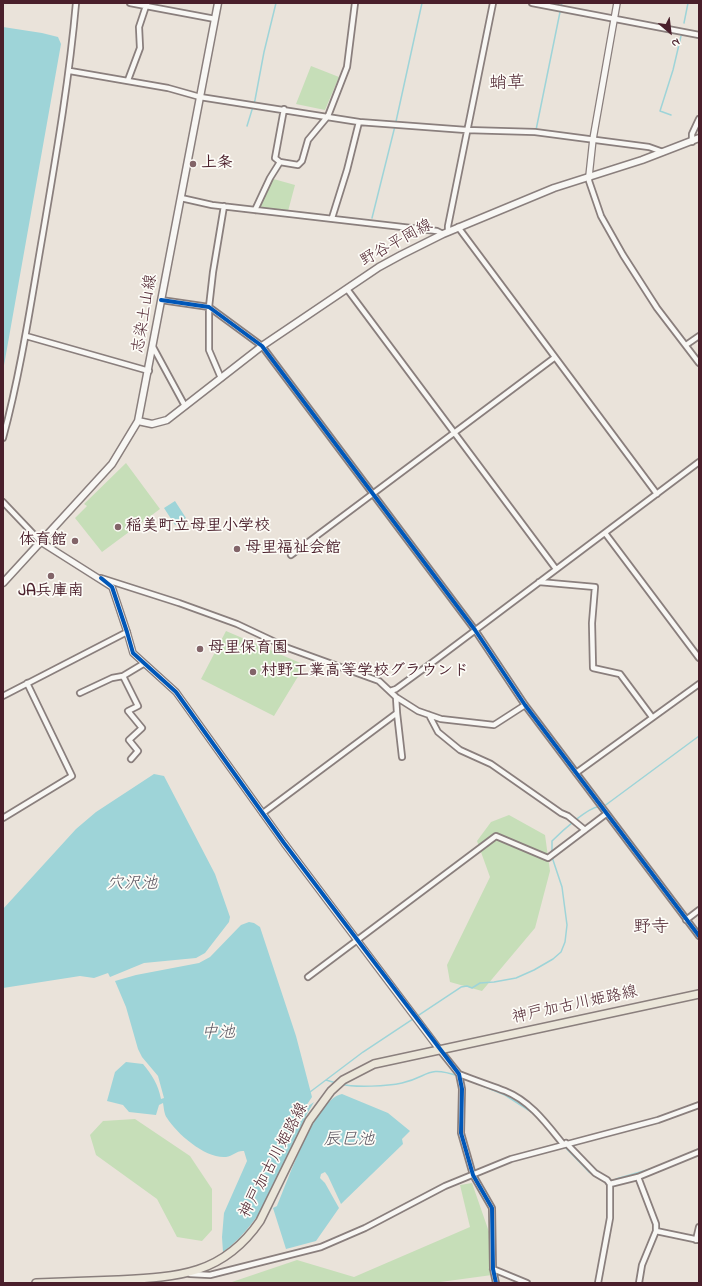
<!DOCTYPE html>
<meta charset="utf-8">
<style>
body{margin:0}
#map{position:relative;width:702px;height:1286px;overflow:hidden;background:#eae3da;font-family:"Indie Flower",sans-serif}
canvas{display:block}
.frame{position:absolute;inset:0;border:4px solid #4a1f2b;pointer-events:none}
.north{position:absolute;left:650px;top:12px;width:40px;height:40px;-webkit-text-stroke:3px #fdfcf7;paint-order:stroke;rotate:152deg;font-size:11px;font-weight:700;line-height:16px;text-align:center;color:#4a1f2b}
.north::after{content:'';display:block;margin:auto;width:14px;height:18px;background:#4a1f2b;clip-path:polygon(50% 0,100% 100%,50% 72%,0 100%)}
</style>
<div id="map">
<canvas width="702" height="1286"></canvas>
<div class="frame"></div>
<div class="north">N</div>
</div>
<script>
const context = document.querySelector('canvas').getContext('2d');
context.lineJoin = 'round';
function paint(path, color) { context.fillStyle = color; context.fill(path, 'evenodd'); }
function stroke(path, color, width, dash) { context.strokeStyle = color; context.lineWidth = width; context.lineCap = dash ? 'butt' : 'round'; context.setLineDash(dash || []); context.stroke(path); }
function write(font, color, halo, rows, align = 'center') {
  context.font = font + ' "Indie Flower","Klee One",sans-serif'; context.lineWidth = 3.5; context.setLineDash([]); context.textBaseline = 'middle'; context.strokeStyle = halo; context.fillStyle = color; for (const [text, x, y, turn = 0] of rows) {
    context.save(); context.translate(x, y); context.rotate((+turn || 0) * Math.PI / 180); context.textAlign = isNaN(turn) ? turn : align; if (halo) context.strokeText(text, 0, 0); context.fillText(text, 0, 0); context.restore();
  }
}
paint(new Path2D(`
 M311,66L339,77L325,110L296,104Z
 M270,178L295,185L287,215L255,210Z
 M126,463L160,509L102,552L75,518L87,506L84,504Z
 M226,631L305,665L274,716L201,679Z
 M509,815L545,835L550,871L535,928L482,991L450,982L447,965L490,877L477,841L491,822Z
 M135,1119L190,1156L212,1189V1230L202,1241L177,1237L157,1199L96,1155L90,1135L103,1121Z
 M472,1183L489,1232L492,1275L433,1283H229L297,1260L354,1277L470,1227L460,1185Z`), '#c6deb8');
paint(new Path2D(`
 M3,27L42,33L58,37L61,44L3,371Z
 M175,501L186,518L175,525L164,508Z
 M154,774L164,776L215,874L230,917L229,922L205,953L196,958L144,963L110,977L108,973L94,978L80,976L3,988V909L76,829L96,812Z
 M249,922L254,923L260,927L296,1036L312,1097L304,1109L314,1102L307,1114C285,1163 267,1220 223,1252L222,1237L224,1213L247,1161L244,1151C237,1150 233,1156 226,1157C206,1159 177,1134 167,1118C164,1114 164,1108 163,1103L159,1105L156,1115L129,1112L123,1105L107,1101L115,1072L126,1062L143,1064C152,1075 158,1084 161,1099L164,1098L158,1076L142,1057L138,1049L126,1007L115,981L136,975L199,963L210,957L241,925Z
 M342,1094L388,1113L410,1131L402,1139L403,1144L341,1204L328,1176L325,1172L321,1174L320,1178L325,1183L339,1208L316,1241L286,1249L273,1208L277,1206C288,1181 315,1099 342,1094Z`), '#9ed4d8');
stroke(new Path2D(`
 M561,6L562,3
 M684,23L688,3
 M671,115L660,111L673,70L681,36
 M247,126L255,100L264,52L276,3
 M536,130L560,12
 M372,218L395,126L422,3
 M603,807L699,736
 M552,853V841C560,833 589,806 599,807
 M463,1078L505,1095L533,1113
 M326,1080L336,1083
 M341,1084C355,1088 388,1086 402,1083C429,1077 426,1065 458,1076
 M310,1092L363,1052L461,987L467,986L472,988L480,983L494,982L516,978L534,970L553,959L561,952L565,942L567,925L562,887L552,857
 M537,1117L552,1133
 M564,1146L589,1172L605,1182
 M686,1155L699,1149
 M616,1179L654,1168`), '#9ed4d8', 1.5);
const minor = new Path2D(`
 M130,3L215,19
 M532,3L699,35
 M70,71L168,88L200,97L359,122L466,130L535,132L649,147L663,152
 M128,80L140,48L139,27L147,3
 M692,142V134L699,119
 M280,162L275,158L284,109
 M589,176V181L601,216L623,255L657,308L699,363
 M181,198L212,205L437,231L443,234
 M255,210L270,178L280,162L298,165L302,161L308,140L328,116L347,67L355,3
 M332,218L347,170L359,122
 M458,227L657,494
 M448,232V226L493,3
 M347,289L556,569
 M161,300L209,307L262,346L475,630L525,705L699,936
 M26,336L149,371
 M686,345L699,336
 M153,347L185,406
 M221,378L209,350V307L213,272L224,206
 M3,438C21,371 31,302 43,233C56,156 69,82 76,3
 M3,502L41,542
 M605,533L699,658
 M291,555L554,358
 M101,578L179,603L237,624L288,648L379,681L396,697L418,711L441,719L494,725L525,705
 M539,582L595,587L592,623L593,668L620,674L652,717
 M123,676L138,706L128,711L142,728L129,740L138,751L131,759
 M390,691L396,689L437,659L699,462
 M80,693L112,678L123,676L143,664
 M3,696L127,632
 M397,713L402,757
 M429,715L438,732L460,750L491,764L561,813L568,816L585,830
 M576,773L699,684
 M263,813L397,713L396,697
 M3,818L72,776L27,683
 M686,920L699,910
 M308,977L496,836L548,858L606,814
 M439,1049L459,1074L462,1089L461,1133L473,1175L492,1208L493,1269L496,1283
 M459,1074C474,1080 489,1085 505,1091C530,1101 546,1123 563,1144
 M566,1143L595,1173L607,1180L610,1184V1218L598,1283
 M638,1177L656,1224V1231L642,1265L639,1283
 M610,1184L638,1177L699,1152
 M656,1231L699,1240
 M696,1240L699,1227
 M493,1269L527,1283
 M190,1274L210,1275L321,1247L365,1228L445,1186L511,1159L658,1120L699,1105`);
const tertiary = new Path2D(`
 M589,176L593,139L617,3
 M41,542L112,587L127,632L133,653L176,692L284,843L439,1049`);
const secondary = new Path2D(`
 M138,421L152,424L167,420L262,346L379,267L401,255L443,234L554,188L642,160L699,138
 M3,583L112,464L138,421L218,3`);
const primary = new Path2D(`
 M36,1283C64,1282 91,1281 118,1280C178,1277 223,1275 260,1221L309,1121L331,1091L343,1080L374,1064L699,994`);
stroke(minor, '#8a7f7d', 8);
stroke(tertiary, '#8a7f7d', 8);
stroke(secondary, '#8a7f7d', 9);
stroke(primary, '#8a7f7d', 10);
stroke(minor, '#f8f7f4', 4.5);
stroke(tertiary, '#f8f7f4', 5.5);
stroke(secondary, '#f8f7f4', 6);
stroke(primary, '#ebe6d9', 7);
stroke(new Path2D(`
 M161,300L209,307L262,346L475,630L525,705L699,936
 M101,578L112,587L127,632L133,653L176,692L284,843L459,1074L462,1089L461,1133L473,1175L492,1208L493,1269L496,1283`), '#0057b8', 4);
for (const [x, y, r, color] of [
 [193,164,4,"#826468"],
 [118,527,4,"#826468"],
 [75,541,4,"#826468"],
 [237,549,4,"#826468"],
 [51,576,4,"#826468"],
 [200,649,4,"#826468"],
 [253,672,4,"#826468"]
]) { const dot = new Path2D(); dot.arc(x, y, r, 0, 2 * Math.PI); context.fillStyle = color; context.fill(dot); stroke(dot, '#fdfcf7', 1.5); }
write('bold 16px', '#4a1f2b', '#fdfcf7', [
 ["上条",201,164],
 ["稲美町立母里小学校",126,527],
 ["体育館",67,541,"right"],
 ["母里福祉会館",245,549],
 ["JA兵庫南",51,592,"center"],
 ["母里保育園",208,649],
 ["村野工業高等学校グラウンド",261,672]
], 'left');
write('16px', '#4a1f2b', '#fdfcf7', [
 ["野谷平岡線",397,244,-29],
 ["志染土山線",146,314,-80],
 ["神戸加古川姫路線",575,1006,-12],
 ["神戸加古川姫路線",275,1161,-62]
]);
write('italic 17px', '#59545f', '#fdfcf7', [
 ["穴沢池",132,885],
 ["中池",218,1034],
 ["辰巳池",349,1141]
]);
write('18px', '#4a1f2b', '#fdfcf7', [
 ["蛸草",507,85],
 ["野寺",651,929]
]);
</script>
